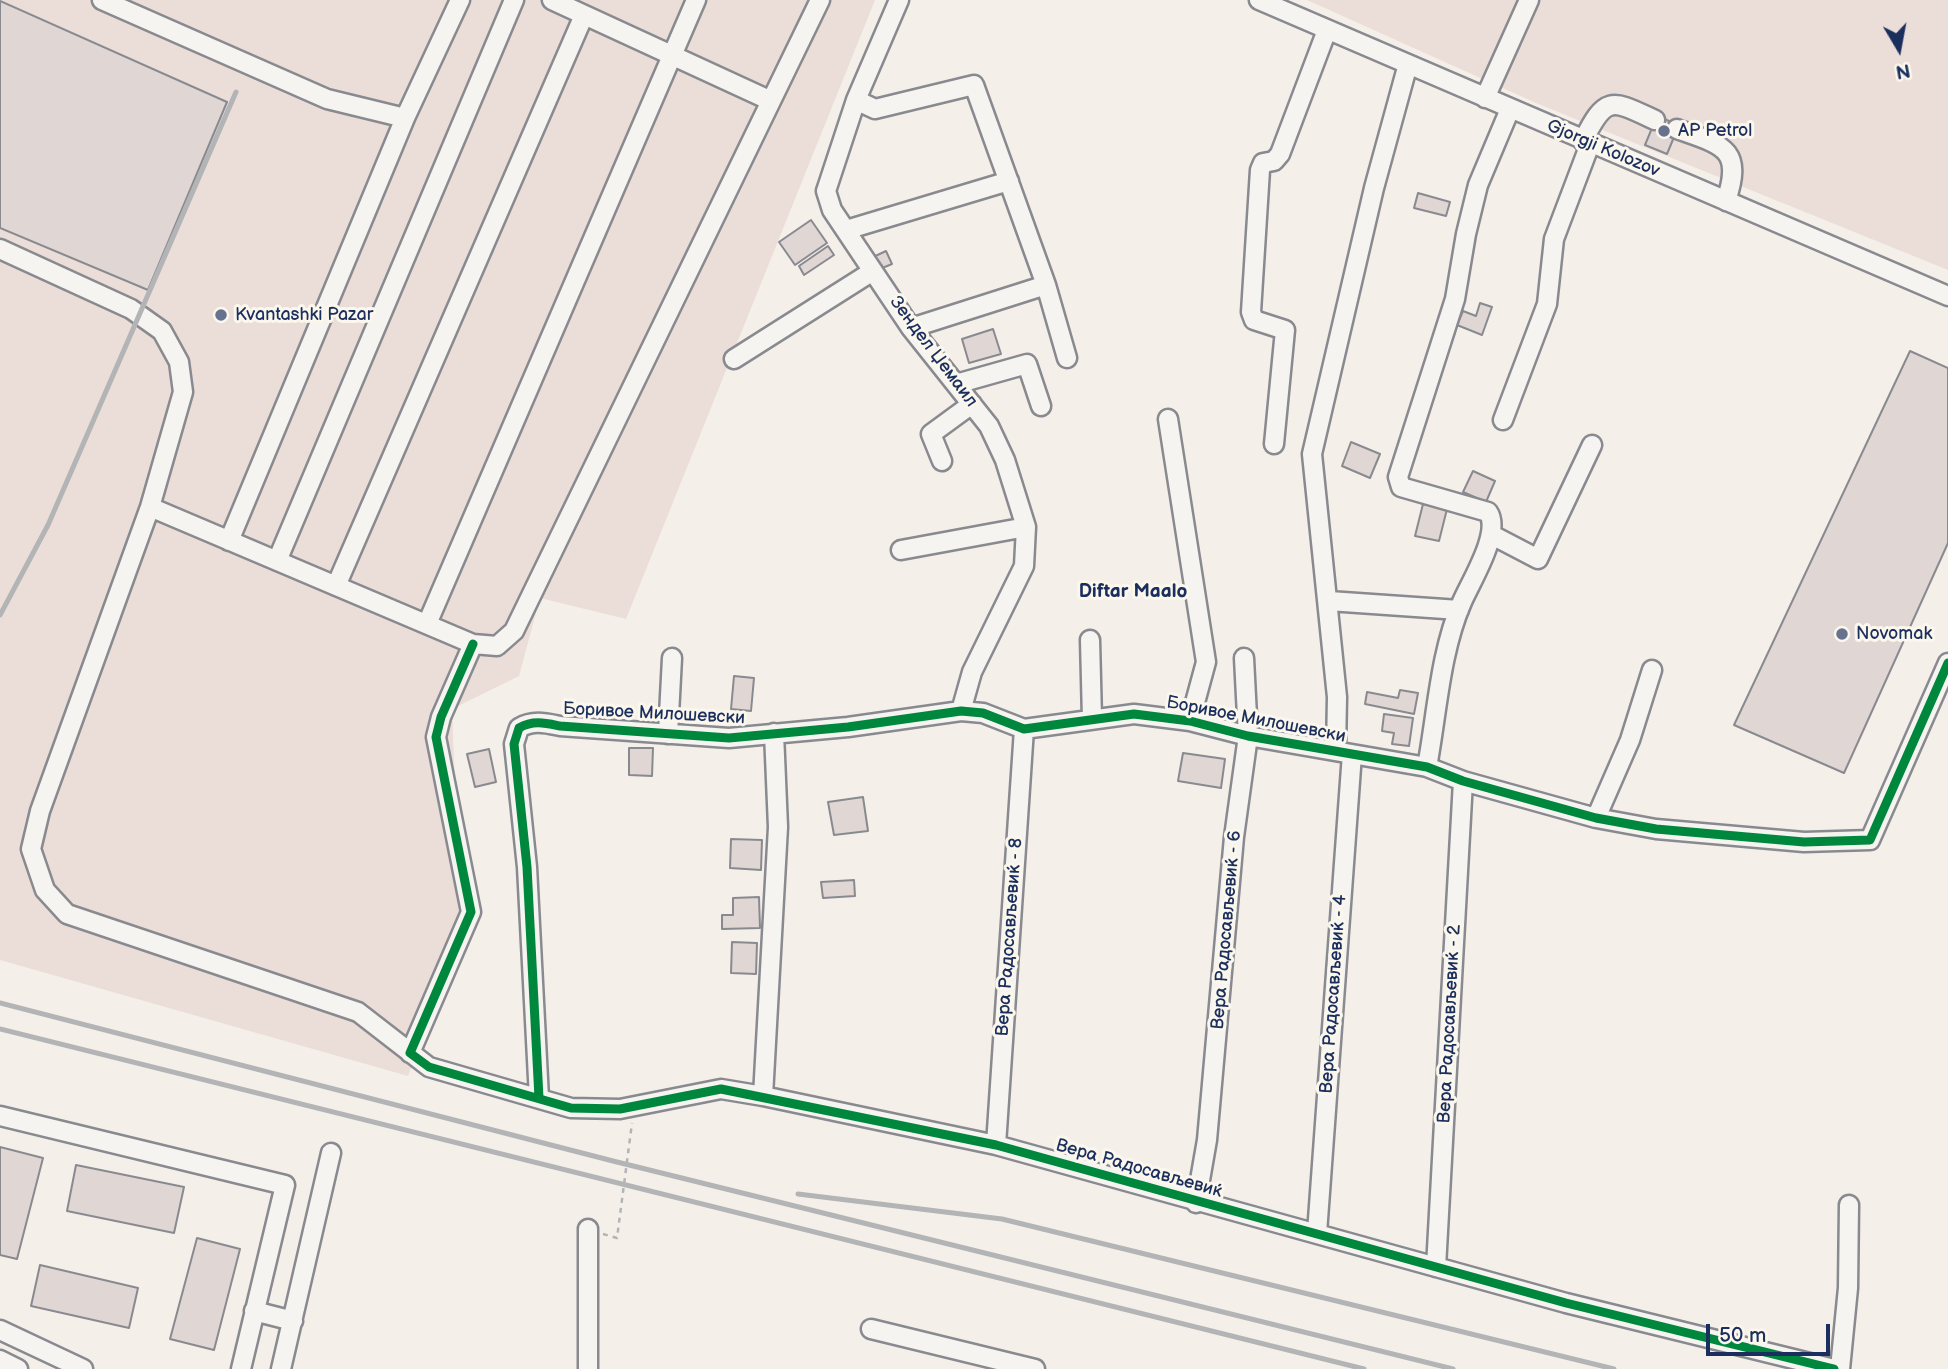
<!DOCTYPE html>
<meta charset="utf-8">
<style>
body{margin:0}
#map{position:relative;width:1948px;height:1369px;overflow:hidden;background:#f5efe9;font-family:"Balsamiq Sans",sans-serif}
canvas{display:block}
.north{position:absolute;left:1864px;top:14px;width:70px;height:70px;-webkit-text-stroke:5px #fbf7ec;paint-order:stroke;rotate:170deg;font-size:19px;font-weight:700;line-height:28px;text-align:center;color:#1b2f5e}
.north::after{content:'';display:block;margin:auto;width:24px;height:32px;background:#1b2f5e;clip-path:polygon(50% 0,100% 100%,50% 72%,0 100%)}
.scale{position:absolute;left:1706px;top:1324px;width:124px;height:32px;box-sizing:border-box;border:4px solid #1b2f5e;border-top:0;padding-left:9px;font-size:21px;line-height:24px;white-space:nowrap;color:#1b2f5e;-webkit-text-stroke:5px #fbf7ec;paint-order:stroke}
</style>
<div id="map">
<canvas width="1948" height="1369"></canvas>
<div class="north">N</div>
<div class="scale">50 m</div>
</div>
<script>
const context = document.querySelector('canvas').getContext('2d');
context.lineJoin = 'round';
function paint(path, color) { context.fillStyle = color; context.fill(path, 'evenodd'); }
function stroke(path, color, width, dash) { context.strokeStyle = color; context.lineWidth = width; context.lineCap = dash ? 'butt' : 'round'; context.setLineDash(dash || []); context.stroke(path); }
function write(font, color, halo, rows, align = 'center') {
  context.font = font + ' "Balsamiq Sans",sans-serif'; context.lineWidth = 6; context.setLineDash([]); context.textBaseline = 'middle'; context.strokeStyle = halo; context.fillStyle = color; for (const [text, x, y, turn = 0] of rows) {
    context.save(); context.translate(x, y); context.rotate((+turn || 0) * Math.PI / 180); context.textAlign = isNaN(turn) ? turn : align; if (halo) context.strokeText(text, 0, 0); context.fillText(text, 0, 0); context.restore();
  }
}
paint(new Path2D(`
 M0,0H875L626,619L540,598L519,676L452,709L461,939L408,1076L0,960Z
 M1307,0H1948V270L1536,103Z`), '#ebded8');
const building = new Path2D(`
 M0,1L227,102L148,290L0,228Z
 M1657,116L1679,125L1667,154L1645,145Z
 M1418,193L1450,202L1446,216L1414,208Z
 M811,220L827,243L795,265L779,242Z
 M828,246L834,255L804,275L799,266Z
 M886,251L892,264L875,271L869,259Z
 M1480,303L1492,307L1482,335L1457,325L1463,311L1476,316Z
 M993,329L1001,354L969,363L962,339Z
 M1910,351L1948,368V543L1844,773L1734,725Z
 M1351,442L1380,454L1370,478L1342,466Z
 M1473,471L1495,481L1486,502L1463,492Z
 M1423,504L1447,509L1439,541L1415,536Z
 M734,676L754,678L751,711L731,709Z
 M1400,690L1418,693L1414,714L1365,704L1367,692L1398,698Z
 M1384,714L1413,718L1409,746L1392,744L1394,733L1382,731Z
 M629,748H653L652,776L629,775Z
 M489,749L496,782L475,787L467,754Z
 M1183,753L1225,759L1221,788L1178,781Z
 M863,797L868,831L834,835L828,802Z
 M731,839L762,840L761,870L730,868Z
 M854,880L855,896L823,898L821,882Z
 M759,897L760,928L722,929V915H733V898Z
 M732,942L757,943L756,974L731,973Z
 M0,1147L43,1158L17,1259L0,1255Z
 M76,1165L184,1187L174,1233L67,1211Z
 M197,1238L240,1249L214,1350L170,1339Z
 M40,1265L138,1288L129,1328L31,1306Z`);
paint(building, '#e0d6d4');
stroke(building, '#898a90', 2);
const minor = new Path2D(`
 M102,0L327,99L405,118
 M552,0L769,100
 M899,0L856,100L828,185L826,191L832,210L911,328L989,426L1005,460L1026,527L1024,566L972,672L961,711
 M1259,0L1948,296
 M1485,98L1529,0
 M856,100L875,109L974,85L1046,285L1067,358
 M1677,129C1722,145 1744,148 1726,201
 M1583,141C1606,94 1612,100 1655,120
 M846,230L1009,181
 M0,249L131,309L162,331L179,362L183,392L150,507L40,811L31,849L45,890L67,914L358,1012L429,1067L571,1108L620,1109L721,1089L763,1096L996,1145L1566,1303L1834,1369
 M911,328L1046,285
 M734,359L873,271
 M956,384L1027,364L1041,406
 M1168,419L1206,662L1190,721
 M1503,420L1547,304L1554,239L1590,144
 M1274,444L1285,330L1254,320L1251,312L1260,170L1263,163L1274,161L1280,154L1327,30
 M942,461L931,434L972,404
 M150,507L473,644L497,646L514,631L820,0
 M1492,535L1538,559L1592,445
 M229,541L405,118L460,0
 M901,550L1026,527
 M277,561L514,0
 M336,586L584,15
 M1329,601L1459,610
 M427,624L696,0
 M1090,640L1092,719
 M668,734L672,658
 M1336,751L1337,697L1312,454L1374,188L1408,64
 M1427,767C1437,714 1440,652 1462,602C1471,581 1502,532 1488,512L1401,487L1398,477L1455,299L1466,234L1478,185L1510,109
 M1596,818L1630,740L1652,670
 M410,1053L471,912L436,737L441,717L473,644
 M763,1096L778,827L774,733
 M539,1098L527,867L514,744L519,728C533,720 545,723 560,726L729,738L848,727L961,711L983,713L1024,729L1134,714L1190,721L1248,736L1427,767L1463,781L1596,818L1656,829L1804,842L1870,840L1948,663
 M0,1116L285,1185L241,1369
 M996,1145L1024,729
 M1196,1203L1207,1140L1234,837L1248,736L1244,658
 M1317,1233L1352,754
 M1436,1267L1463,781
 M254,1311L293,1321
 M871,1329L1035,1369
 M0,1330L83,1369
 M0,1360L18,1369
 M281,1369L331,1153
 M588,1369V1229
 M1840,1369L1848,1288L1849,1205`);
stroke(minor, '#898a90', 23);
stroke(new Path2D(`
 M603,1234L617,1238L632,1123`), '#b3b4b6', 2.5, [5, 5]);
stroke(minor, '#f6f4f0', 18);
stroke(new Path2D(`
 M0,615L48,525L236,92
 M0,1003L613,1161L1453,1369
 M0,1029L1364,1369
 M798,1194L1002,1219L1614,1369`), '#b3b4b6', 5);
stroke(new Path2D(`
 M473,644L441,717L436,737L471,912L410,1053L429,1067L571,1108L620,1109L721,1089L996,1145L1566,1303L1834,1369
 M539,1098L527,867L514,744L519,728C533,720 545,723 560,726L729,738L848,727L961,711L983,713L1024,729L1134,714L1190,721L1248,736L1427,767L1463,781L1596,818L1656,829L1804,842L1870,840L1948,663`), '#00873e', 9);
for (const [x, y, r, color] of [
 [1664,131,7,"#67728f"],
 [221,315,7,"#67728f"],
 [1842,634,7,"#67728f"]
]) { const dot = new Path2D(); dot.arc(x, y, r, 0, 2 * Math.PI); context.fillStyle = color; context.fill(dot); stroke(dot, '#fbf7ec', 2.5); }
write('18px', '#1b2f5e', '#fbf7ec', [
 ["AP Petrol",1678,131],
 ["Kvantashki Pazar",235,315],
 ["Novomak",1856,634]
], 'left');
write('18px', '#1b2f5e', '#fbf7ec', [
 ["Gjorgji Kolozov",1603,149,23],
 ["Зендел Џемаил",933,352,53],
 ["Боривое Милошевски",654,714,3],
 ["Боривое Милошевски",1256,720,11],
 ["Вера Радосављевиќ - 6",1227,930,-85],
 ["Вера Радосављевиќ - 8",1010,937,-86],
 ["Вера Радосављевиќ - 4",1334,994,-86],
 ["Вера Радосављевиќ - 2",1450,1024,-87],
 ["Вера Радосављевиќ",1139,1169,16]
]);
write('bold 19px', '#1b2f5e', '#fbf7ec', [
 ["Diftar Maalo",1133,592]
]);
</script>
